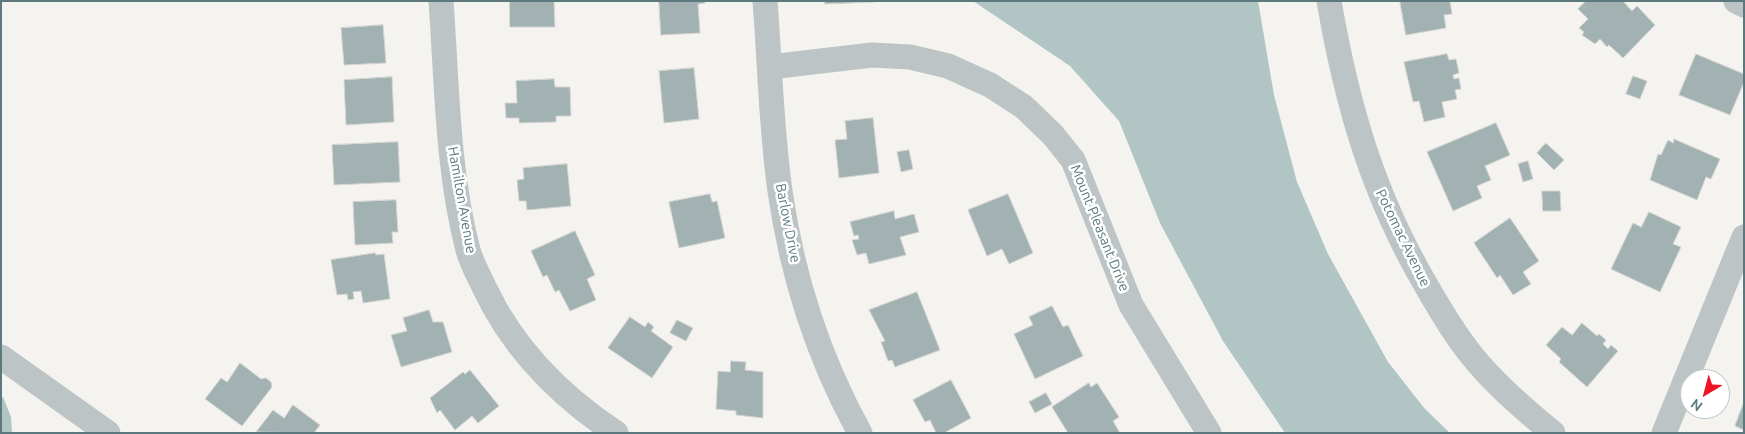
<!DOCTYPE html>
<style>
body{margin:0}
#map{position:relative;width:1745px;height:434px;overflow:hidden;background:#f4f3ef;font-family:Ubuntu,sans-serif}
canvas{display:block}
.frame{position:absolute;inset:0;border:2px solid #5c7a7d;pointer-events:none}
.north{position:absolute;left:1680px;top:369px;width:50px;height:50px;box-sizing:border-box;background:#fff;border:1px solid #becacb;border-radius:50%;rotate:217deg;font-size:14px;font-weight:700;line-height:20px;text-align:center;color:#5c7a7d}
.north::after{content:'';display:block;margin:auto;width:18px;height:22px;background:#f01326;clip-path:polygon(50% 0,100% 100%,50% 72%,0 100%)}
</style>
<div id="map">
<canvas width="1745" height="434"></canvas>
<div class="frame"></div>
<div class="north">N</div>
</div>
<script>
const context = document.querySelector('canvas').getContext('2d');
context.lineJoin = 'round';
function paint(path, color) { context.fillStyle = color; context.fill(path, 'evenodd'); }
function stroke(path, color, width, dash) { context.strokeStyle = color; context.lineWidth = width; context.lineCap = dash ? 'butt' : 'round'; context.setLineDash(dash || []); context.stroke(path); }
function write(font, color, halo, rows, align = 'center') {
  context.font = font + ' Ubuntu,sans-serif'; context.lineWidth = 5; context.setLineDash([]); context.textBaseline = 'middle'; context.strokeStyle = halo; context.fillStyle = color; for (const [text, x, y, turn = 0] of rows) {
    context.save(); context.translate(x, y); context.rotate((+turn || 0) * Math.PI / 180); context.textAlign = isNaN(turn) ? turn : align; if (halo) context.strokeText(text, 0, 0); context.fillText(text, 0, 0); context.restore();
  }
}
paint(new Path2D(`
 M973,1H1258L1274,95L1297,182L1328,254L1388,362L1425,409L1450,433H1285L1223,341L1160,223L1119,121L1070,66Z
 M3,397L11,417L12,433H1V398Z`), '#b1c6c4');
const building = new Path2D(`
 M510,1H554L555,27H510Z
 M659,1H705V3L698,4L700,33L661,35Z
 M825,1H874V2L825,4Z
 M1400,1H1450L1452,14L1444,15L1446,28L1406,35Z
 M1586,1H1623L1632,11L1637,6L1655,25L1623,58L1609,45L1607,47L1600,39L1595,44L1582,35L1584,32L1579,28L1588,19L1578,9Z
 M383,25L386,63L344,65L341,28Z
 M1447,54L1449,60L1456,59L1459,73L1453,75L1454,79L1459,78L1461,89L1455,90L1457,99L1442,102L1445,117L1424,122L1419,101L1413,102L1404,62Z
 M1696,54L1744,74V82L1730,115L1679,95Z
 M694,68L699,119L664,123L659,71Z
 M1633,76L1647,81L1640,99L1626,94Z
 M392,77L394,122L346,125L344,80Z
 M554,79L555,87H570L571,116H556V122L519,123V118H506L505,103H517L516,81Z
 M873,118L879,173L839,178L835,140L847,139L845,121Z
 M1496,123L1510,155L1485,166L1491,180L1477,186L1482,198L1453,211L1427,152Z
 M1674,139L1720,159L1711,179L1706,177L1697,200L1650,180L1658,154L1661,155L1668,140L1673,143Z
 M398,142L400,182L334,185L332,145Z
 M1546,143L1564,160L1554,170L1537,153Z
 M909,150L913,169L901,172L897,152Z
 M1528,161L1533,179L1523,182L1518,164Z
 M567,164L571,206L527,210L526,201H519L517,180L524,179L523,168Z
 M1542,191H1560L1561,211H1543Z
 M710,194L712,202L717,201L725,238L679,248L669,202Z
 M1008,194L1033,253L1009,264L1002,249L987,256L968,210Z
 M396,200L398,232H392L393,243L355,245L353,202Z
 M894,211L895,219L914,214L919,232L900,237L906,255L869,264L866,253L857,255L852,240L859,239L858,235L854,236L850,222Z
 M1649,212L1681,227L1673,244L1681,247L1660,292L1611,269L1633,223L1641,227Z
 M1510,218L1539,261L1523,272L1531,284L1513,295L1500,275L1497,278L1474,243Z
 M575,231L595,275L587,279L596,300L570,311L559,290L555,292L547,275L543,277L531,251Z
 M375,253L376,255L384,254L390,299L363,303L361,291L353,292L354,299L348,300L347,294L337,295L331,260Z
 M917,292L940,350L895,367L892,360L888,361L881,342L885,341L869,310Z
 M1052,306L1063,327L1068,325L1083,356L1035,379L1014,334L1033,325L1029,317Z
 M429,310L433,322H443L452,352L401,367L391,335L407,331L403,318Z
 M630,317L645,327L648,322L654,327L651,331L673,347L652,378L608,348Z
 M677,320L693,328L686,341L670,333Z
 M1582,323L1597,336L1599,334L1606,340L1603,344L1608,349L1611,345L1618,351L1587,387L1559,362L1561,359L1546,345L1562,327L1572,335Z
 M731,361L746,362L745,370L763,372V418L736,415V411L716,409L718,371L730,372Z
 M240,363L261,379L266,378L271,382L272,387L242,426L205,399L221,378L227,382Z
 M470,370L499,406L478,423L472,416L455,430L440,410L437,413L430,398L463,372L465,374Z
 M951,380L971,418L944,433H936L930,420L925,422L913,400Z
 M1089,383L1091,387L1097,383L1119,417L1113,421L1120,433H1068L1052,407Z
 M1046,393L1052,404L1035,413L1029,402Z
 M293,405L320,425L314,433L256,432L273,410L284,418Z
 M1743,405H1744V430L1735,426Z`);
paint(building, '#a2b1b2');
stroke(building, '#d5d4d2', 1);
stroke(new Path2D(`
 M441,1C447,83 447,170 468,250C472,264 479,276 485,289C514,350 560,396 616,433
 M765,1C770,64 771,129 780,191C792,275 819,359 860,433
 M1329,1C1347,106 1373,195 1427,287C1442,313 1458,340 1478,363C1500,389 1526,411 1553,433
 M1736,1L1744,5
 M770,67L872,55L910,57L948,66L990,85L1024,107L1053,135L1073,160L1131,305L1209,433
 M1,357L108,433
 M1664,433L1744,237`), '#bcc4c5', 25);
write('14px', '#5c7a7d', '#fff', [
 ["Hamilton Avenue",462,200,80],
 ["Barlow Drive",788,223,79],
 ["Mount Pleasant Drive",1100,228,68],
 ["Potomac Avenue",1403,238,64]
]);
</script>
